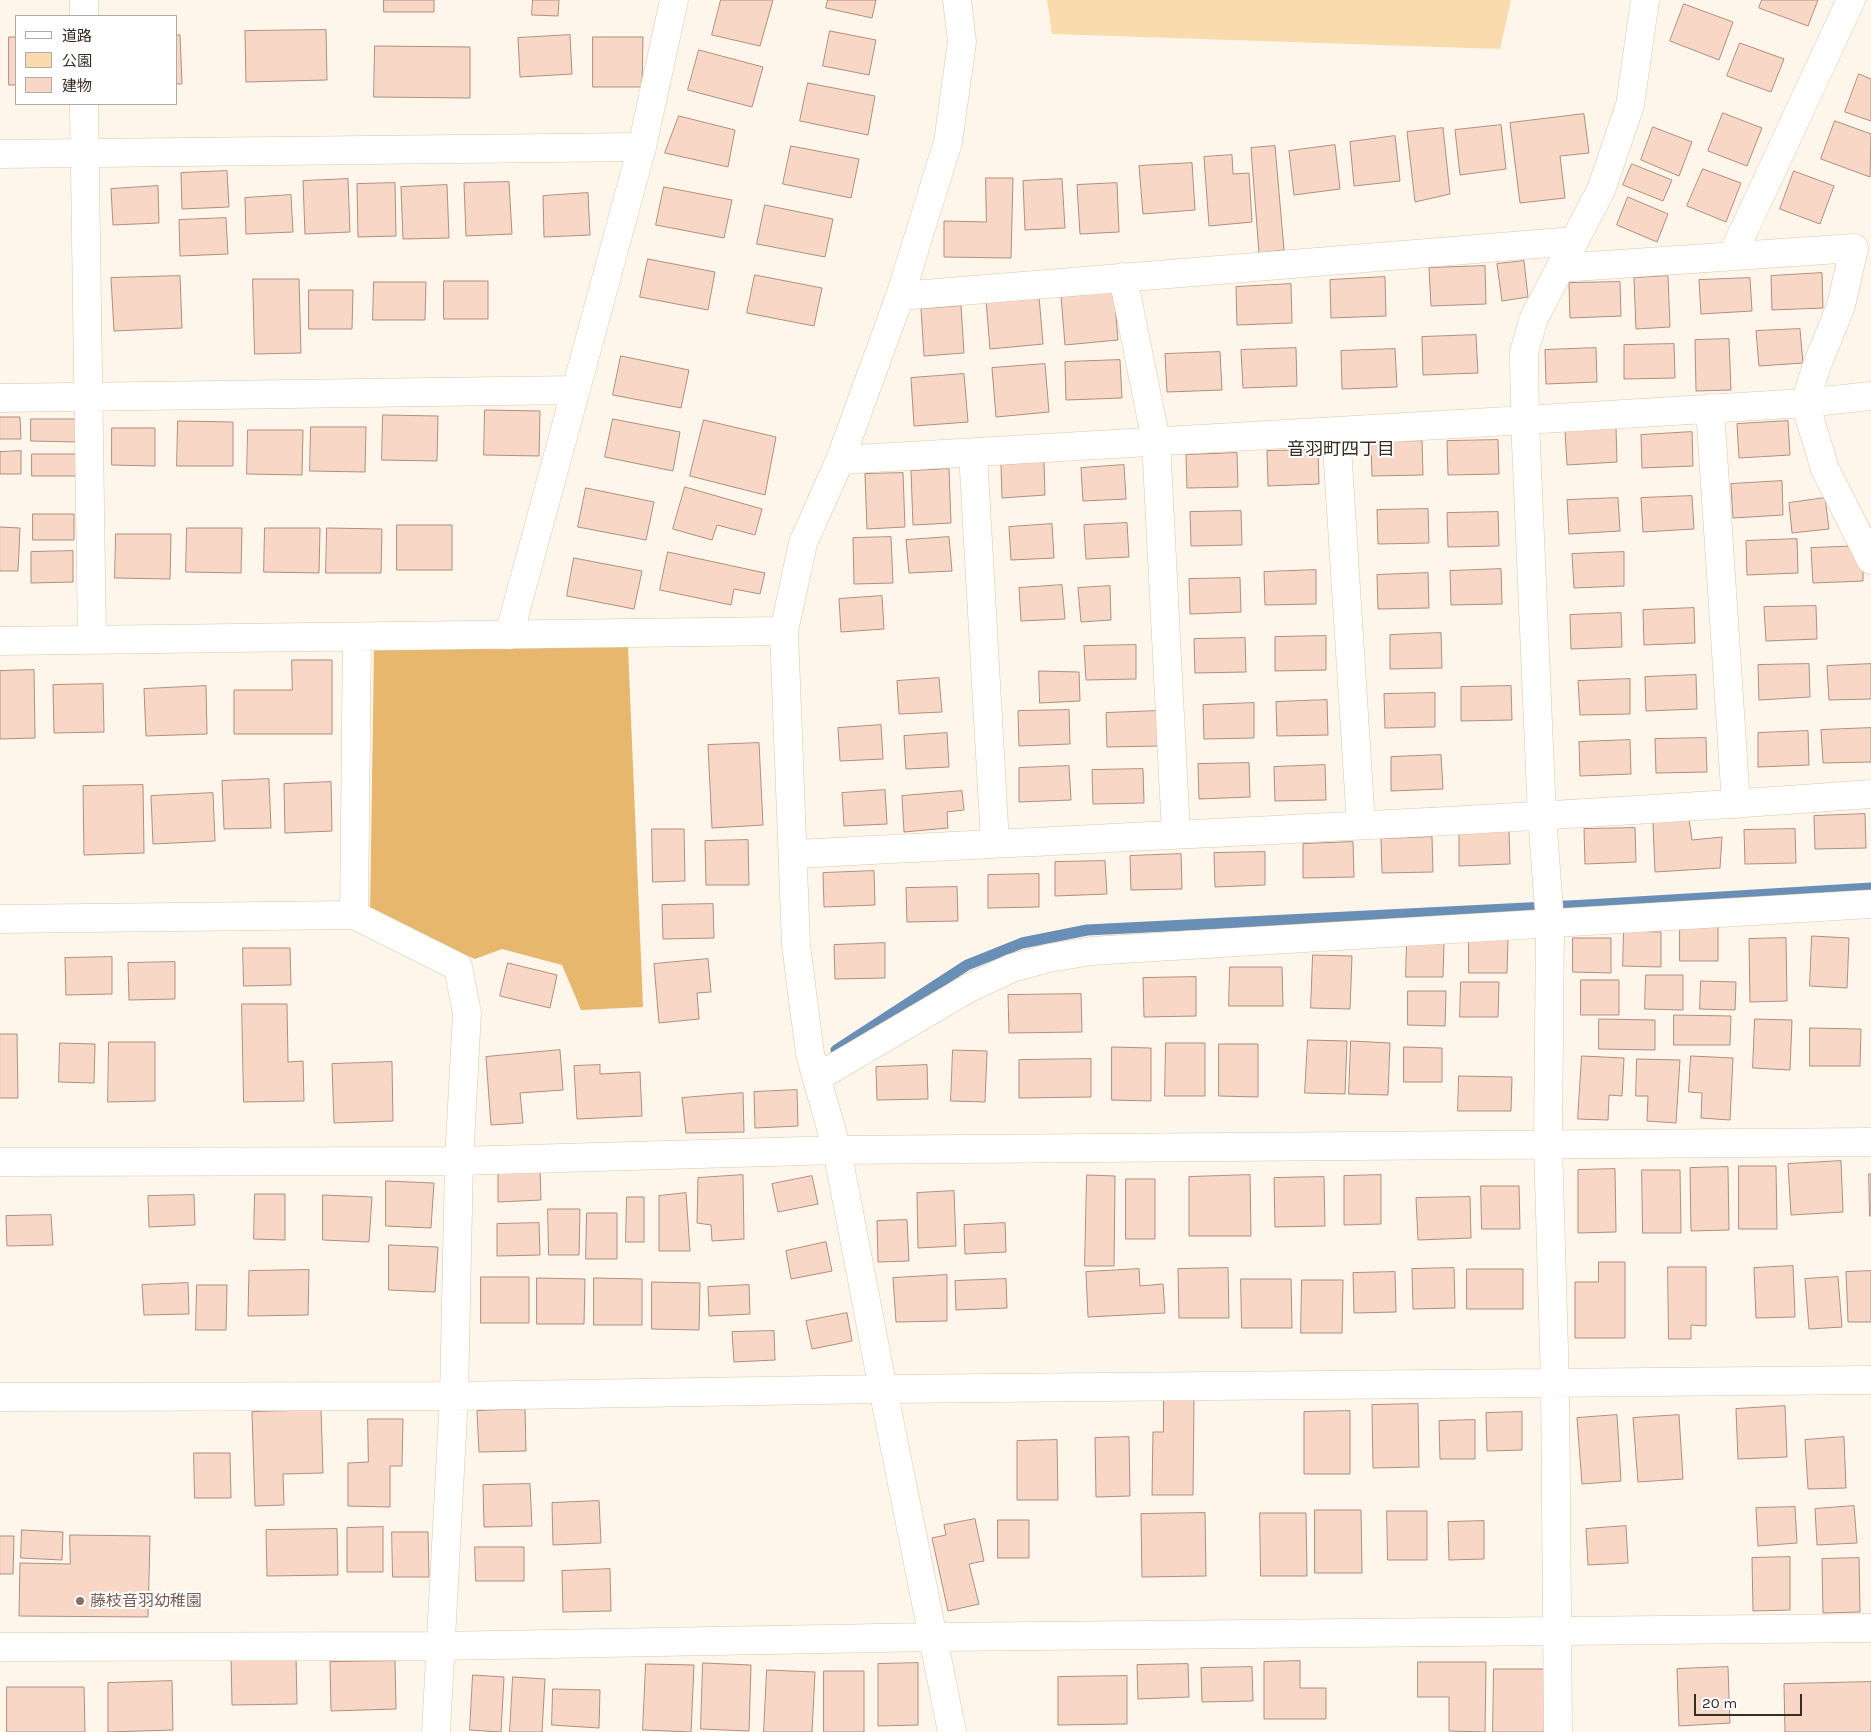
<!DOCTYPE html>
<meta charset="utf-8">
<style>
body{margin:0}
#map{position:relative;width:1871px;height:1732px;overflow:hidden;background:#fef6ea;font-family:Karla,"Noto Sans JP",sans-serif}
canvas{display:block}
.legend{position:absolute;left:15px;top:15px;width:162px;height:90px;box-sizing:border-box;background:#fff;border:1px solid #afaba7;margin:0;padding:6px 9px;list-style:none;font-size:15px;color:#372e23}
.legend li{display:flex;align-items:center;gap:10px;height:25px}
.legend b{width:25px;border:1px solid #afaba7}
.scale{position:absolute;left:1694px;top:1694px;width:108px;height:22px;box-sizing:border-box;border:2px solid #372e23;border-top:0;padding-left:6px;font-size:15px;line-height:18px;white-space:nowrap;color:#372e23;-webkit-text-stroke:4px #fff;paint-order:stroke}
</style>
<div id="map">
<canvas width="1871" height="1732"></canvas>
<ul class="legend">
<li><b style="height:6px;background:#fff"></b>道路</li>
<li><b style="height:14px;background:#fadbae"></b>公園</li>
<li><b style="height:14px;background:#f8d7c7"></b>建物</li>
</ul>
<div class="scale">20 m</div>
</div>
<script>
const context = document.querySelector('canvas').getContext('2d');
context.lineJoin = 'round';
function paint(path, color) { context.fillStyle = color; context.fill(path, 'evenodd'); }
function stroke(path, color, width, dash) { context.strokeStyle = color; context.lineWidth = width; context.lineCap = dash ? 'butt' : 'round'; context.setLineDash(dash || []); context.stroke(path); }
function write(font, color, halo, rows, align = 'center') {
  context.font = font + ' Karla,"Noto Sans JP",sans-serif'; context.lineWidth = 4; context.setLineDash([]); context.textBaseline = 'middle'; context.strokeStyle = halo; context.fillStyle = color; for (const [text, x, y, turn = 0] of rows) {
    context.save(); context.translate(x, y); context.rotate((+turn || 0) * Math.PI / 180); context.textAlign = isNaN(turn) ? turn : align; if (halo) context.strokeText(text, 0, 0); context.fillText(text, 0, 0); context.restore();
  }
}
paint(new Path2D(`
 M1047,0H1511L1500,49L1052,34Z`), '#fadbae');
paint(new Path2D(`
 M628,647L643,1007L581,1010L562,965L502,949L475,959L370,912L374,649Z`), '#e7b76d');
stroke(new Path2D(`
 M836,1050L967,965L1022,943L1087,930L1587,905L1871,888`), '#6a8fb7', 11);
const building = new Path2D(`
 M384,0H434V12H384Z
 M533,0H559L558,16L532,15Z
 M721,0H773L760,46L712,35Z
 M828,0H876L872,18L826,8Z
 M1762,0H1818L1808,26L1759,8Z
 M1684,4L1733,22L1719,60L1670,41Z
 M326,30L327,80L246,82L245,31Z
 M830,31L876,40L869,75L823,66Z
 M180,35L182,84H176V36Z
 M570,35L572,74L520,77L518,38Z
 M9,37H16V85H9Z
 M593,37H643L642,87H593Z
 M1740,43L1784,59L1771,92L1727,76Z
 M375,46L470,47V98L374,97Z
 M699,50L763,67L752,107L688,90Z
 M1859,74L1871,79V121L1845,112Z
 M808,83L875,96L868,135L800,121Z
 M1723,113L1762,128L1747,166L1708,151Z
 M1584,114L1589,153L1560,156L1565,198L1520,203L1510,123Z
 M679,116L735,130L728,167L665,153Z
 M1835,121L1871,134L1870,177L1821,159Z
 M1501,125L1506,169L1460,175L1455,130Z
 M1653,127L1692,142L1679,176L1641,160Z
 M1443,128L1450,194L1415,202L1407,132Z
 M1395,136L1400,181L1354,186L1350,142Z
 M1335,145L1340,189L1294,195L1289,151Z
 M791,146L859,159L851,198L783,184Z
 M1275,146L1284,250L1259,253L1251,148Z
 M1232,155L1233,174L1249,173L1252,222L1209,226L1204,157Z
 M1192,163L1195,210L1143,214L1139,166Z
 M1632,164L1672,180L1663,201L1623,185Z
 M1703,169L1741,183L1726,222L1687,206Z
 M227,171L229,207L182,209L181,173Z
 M1794,171L1834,186L1820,224L1780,209Z
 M986,178H1013L1011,258L944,257V221L986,222Z
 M348,179L350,232L305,234L303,181Z
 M1062,179L1065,228L1025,230L1023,181Z
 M509,182L512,234L466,236L464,183Z
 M395,183L396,236L358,237L357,184Z
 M1117,183L1119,232L1080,234L1077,185Z
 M447,185L449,238L403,239L401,187Z
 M158,186L159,223L113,225L111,189Z
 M664,187L732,200L724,238L656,225Z
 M588,193L590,235L544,237L543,196Z
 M291,195L293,232L246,234L245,198Z
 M1628,197L1668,214L1657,242L1617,225Z
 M765,205L833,219L825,257L757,244Z
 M226,218L228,254L180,256L179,220Z
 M648,259L715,272L708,310L640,297Z
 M1524,261L1528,297L1502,301L1497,264Z
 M1485,266L1486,304L1431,306L1429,268Z
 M1822,273L1823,308L1772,310L1771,276Z
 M755,275L822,288L814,326L747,313Z
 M180,276L182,328L114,331L111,278Z
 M1668,276L1670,327L1636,329L1634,278Z
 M1385,277L1386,316L1331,318L1330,280Z
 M1750,278L1752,311L1701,314L1699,280Z
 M253,279H299L301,353L255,354Z
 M444,281H488V319H444Z
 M374,282H426L425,320H373Z
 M1620,282L1621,316L1570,318L1569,283Z
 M1291,284L1292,323L1237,325L1236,287Z
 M309,290H353L352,329H309Z
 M1114,292L1118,340L1065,345L1061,296Z
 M1039,296L1043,344L990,349L986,300Z
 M961,306L964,353L924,356L921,309Z
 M1800,329L1803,363L1759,366L1756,331Z
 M1476,335L1478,373L1423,375L1422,337Z
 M1729,339L1731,390L1696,391L1695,340Z
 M1674,344L1675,378L1624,379V345Z
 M1296,348L1297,386L1243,388L1241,350Z
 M1596,348L1597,382L1546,384L1545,350Z
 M1395,349L1397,387L1342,389L1341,351Z
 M1220,352L1222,390L1167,392L1165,354Z
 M621,356L689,370L681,408L613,395Z
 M1120,360L1122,398L1066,400L1065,362Z
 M1045,364L1049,412L996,417L992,368Z
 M964,374L968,422L914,426L911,378Z
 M485,410L540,411L539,456L484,455Z
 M383,415L438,416L437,461L382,460Z
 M0,417H20L21,439H0Z
 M31,419H78L79,442L31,441Z
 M613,419L680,432L673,471L605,457Z
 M704,420L776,437L765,495L690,476Z
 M178,421L233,422V466H177Z
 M1788,421L1790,455L1739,458L1737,424Z
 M311,427H366L365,472L310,471Z
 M112,428H155V466L112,465Z
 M1616,428L1617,462L1567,465L1565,430Z
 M248,430H303L302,475L247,474Z
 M1692,432L1693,466L1642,468L1641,435Z
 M1498,440L1499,474L1448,475L1447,441Z
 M1422,441L1423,475L1372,476L1371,442Z
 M1318,450L1319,484L1268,486L1267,451Z
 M21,451V474H0V452Z
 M1237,453L1238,487L1187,488L1186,455Z
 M32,454H79V476H32Z
 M1044,462L1045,495L1002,498L1001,465Z
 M1124,465L1126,499L1083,501L1081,468Z
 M949,469L951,523L913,525L911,471Z
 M903,473L905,527L867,529L865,474Z
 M1782,481L1783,515L1733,518L1731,484Z
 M685,487L762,509L755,535L717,525L712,540L673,529Z
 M586,488L654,502L646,540L578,527Z
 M1692,496L1694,529L1643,532L1641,498Z
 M1618,498L1620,531L1569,534L1567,500Z
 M1825,498L1829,529L1792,533L1789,503Z
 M1428,509L1429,543L1378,544L1377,510Z
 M1241,511L1242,545L1191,546L1190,512Z
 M1498,512L1499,546L1448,547L1447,513Z
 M33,514H74V540H33Z
 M1127,523L1129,557L1086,559L1084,525Z
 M1052,524L1054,558L1011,560L1009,527Z
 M397,525H452V570H397Z
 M0,527L20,528L18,571H0Z
 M187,528H242L241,573L186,572Z
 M265,528H320L319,573L264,572Z
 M327,528L382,529L381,573H326Z
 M116,534H171L170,579L115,578Z
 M891,537L893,583L854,584L853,538Z
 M949,537L952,571L909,573L906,540Z
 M1797,539L1798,573L1747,575L1746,541Z
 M1863,546V581L1813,583L1811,548Z
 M73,551V582L31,583V552Z
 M668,552L765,573L760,594L734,589L731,605L660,590Z
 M1624,552V586L1574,588L1572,554Z
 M574,558L642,571L634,609L567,596Z
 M1501,569L1502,604L1451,605L1450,571Z
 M1316,570V604L1265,605L1264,572Z
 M1428,573L1429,608L1378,609L1377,575Z
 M1240,578L1241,612L1190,614L1189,579Z
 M1062,585L1065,619L1021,621L1019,588Z
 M1110,586L1111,620L1081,622L1078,588Z
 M882,596L884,629L841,632L839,599Z
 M1816,606L1817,639L1766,641L1764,607Z
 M1694,608L1695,643L1644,645L1643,610Z
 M1621,613L1622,647L1571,649L1570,615Z
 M1441,633L1442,668L1390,669V635Z
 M1326,636V670L1275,671V637Z
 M1245,638L1246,672L1195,673L1194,639Z
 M1136,645V679L1086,680L1084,646Z
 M292,660H332V734H234V690H292Z
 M1809,664L1810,697L1759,700L1758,665Z
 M1871,664V699L1829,700L1827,666Z
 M34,670L35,738L0,739V671Z
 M1039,671L1079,672L1080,701L1040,703Z
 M1696,675L1697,709L1646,711L1645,677Z
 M939,678L942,712L899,714L897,681Z
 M1630,679V714L1580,715L1578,681Z
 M103,684L104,732L54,733L53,685Z
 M206,686L207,734L146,736L144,689Z
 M1511,686L1512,720L1461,721V687Z
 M1435,693V727L1385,728L1384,694Z
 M1327,700L1328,735L1277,736L1276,702Z
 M1254,703V738L1204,739L1203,705Z
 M1069,710L1070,744L1019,746L1018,711Z
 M1157,711L1158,746L1107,747L1106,713Z
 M881,725L883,759L840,761L838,728Z
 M1871,728V762L1823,763L1821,730Z
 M1808,731L1809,765L1758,767V733Z
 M947,733L949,767L906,769L904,736Z
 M1706,738L1707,772L1656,773L1655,739Z
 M1630,740L1631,774L1580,776L1579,742Z
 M759,743L763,825L712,828L708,745Z
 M1441,755L1443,789L1391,791V757Z
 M1249,763L1250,797L1199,799L1198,764Z
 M1325,765L1326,800L1275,801L1274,767Z
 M1069,766L1071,800L1019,802V768Z
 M1143,769L1144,803L1093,804L1092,770Z
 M269,779L271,828L224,829L222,781Z
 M331,782L332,831L285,833L284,784Z
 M143,785L144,853L84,855L83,786Z
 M885,790L887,824L844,826L842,793Z
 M962,791L964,810L947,812L948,828L904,832L902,796Z
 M213,793L215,841L153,844L151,796Z
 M1865,814L1866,848L1815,849L1814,816Z
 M1689,819L1692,840L1722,837L1720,868L1655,872L1653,823Z
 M1635,828L1636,862L1585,864L1584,829Z
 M652,829H684L685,881L653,882Z
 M1795,829L1796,863L1745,864L1744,830Z
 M1509,831L1510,864L1459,866V832Z
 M1432,837L1433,872L1382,873L1381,839Z
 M748,840L749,885H706L705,841Z
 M1353,842L1354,877L1303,878V844Z
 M1265,852V885L1215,887L1214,853Z
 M1181,854L1182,889L1131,890L1130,856Z
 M1105,861L1107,894L1055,896V862Z
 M874,871L875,905L824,907L823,873Z
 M1039,874V907L988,908V875Z
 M957,887L958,921L907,922L906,888Z
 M713,904L714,938L663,939L662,905Z
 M1680,927H1718V961H1680Z
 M1624,931L1661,932V967L1623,966Z
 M1812,936L1849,938L1847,988L1810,986Z
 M1573,938H1611V973L1573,972Z
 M1786,938L1787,1001L1750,1002L1749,939Z
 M1469,939H1508L1507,973H1469Z
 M1407,942L1444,943L1443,977H1406Z
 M885,943V978L835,979L834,945Z
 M243,948H290L291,985L244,986Z
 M1313,955L1352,956L1350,1009L1311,1008Z
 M112,957V994L66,995L65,958Z
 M708,959L711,992L697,993L699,1019L659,1023L654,964Z
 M175,962V999L129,1000L128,963Z
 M508,963L557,975L550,1008L500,996Z
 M1230,967H1282L1283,1006H1229Z
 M1646,975H1683V1010L1645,1009Z
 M1196,977V1016L1144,1017L1143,978Z
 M1581,980H1619V1015H1581Z
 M1701,981L1736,982L1735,1010L1700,1009Z
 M1461,982H1499L1498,1017H1460Z
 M1408,991H1446L1445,1026L1408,1025Z
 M1081,994L1082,1032L1009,1033L1008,995Z
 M242,1004H287L288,1062L303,1061L304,1101L244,1102Z
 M1674,1015L1731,1016L1730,1045H1674Z
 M1599,1019L1655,1020V1050L1599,1049Z
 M1755,1019L1792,1020L1790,1070L1753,1068Z
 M1810,1028L1861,1029L1860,1066H1810Z
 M0,1034H17L18,1098H0Z
 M1308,1040L1347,1041L1345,1094L1305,1093Z
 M1351,1041L1390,1043L1388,1095L1349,1094Z
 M109,1042H155V1101L108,1102Z
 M60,1043L95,1044L94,1083L59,1082Z
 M1166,1043H1205V1096H1165Z
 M1219,1044H1258V1097L1219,1096Z
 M1112,1047L1151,1048V1101L1112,1100Z
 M1404,1047L1442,1048V1082H1404Z
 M560,1050L563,1090L520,1093L523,1123L491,1125L486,1057Z
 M953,1050L987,1051L985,1102L951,1101Z
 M1582,1056L1624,1058L1622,1096L1609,1095L1608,1120L1578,1119Z
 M1691,1056L1733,1058L1730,1120L1701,1118L1702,1093L1689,1092Z
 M1091,1059V1097L1019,1098V1060Z
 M1637,1059L1680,1060L1676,1123L1647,1121L1648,1096H1636Z
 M392,1062L393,1121L334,1123L332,1064Z
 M600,1065V1074L640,1072L642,1116L577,1119L574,1066Z
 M927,1065L928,1099L877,1100L876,1067Z
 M1459,1076L1512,1077L1511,1111H1458Z
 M797,1090L798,1126L755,1128L754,1092Z
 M743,1093L744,1132L686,1133L682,1098Z
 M1841,1161L1843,1212L1791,1215L1788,1164Z
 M1739,1166H1776L1777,1229H1739Z
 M1728,1167L1729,1230L1691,1231L1690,1168Z
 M540,1168L541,1200L498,1202V1170Z
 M1615,1169L1616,1232L1578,1233V1170Z
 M1642,1170H1680L1681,1233H1643Z
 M1869,1174H1871V1216H1870Z
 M743,1175L744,1239L712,1241L711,1225L697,1223L698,1178Z
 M1087,1175L1115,1176L1114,1266H1085Z
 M1250,1175L1251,1236H1189V1177Z
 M1381,1175V1224L1344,1225V1176Z
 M812,1176L818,1204L778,1212L772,1184Z
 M1324,1177L1325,1226L1275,1227L1274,1178Z
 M1126,1179H1155V1239H1126Z
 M386,1181L434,1183L431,1228L386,1226Z
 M1481,1186H1519L1520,1229H1482Z
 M954,1191L956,1246L918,1248L917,1193Z
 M686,1193L690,1251H659V1196Z
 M255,1194H285V1240L254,1239Z
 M194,1195L195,1225L149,1227L148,1196Z
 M323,1195L372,1197L369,1242L323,1240Z
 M627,1197H644V1242H626Z
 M1470,1197L1471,1238L1418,1240L1416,1198Z
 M548,1209H580L579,1255H549Z
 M587,1213H617V1259H586Z
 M51,1215L53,1245L7,1246L6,1216Z
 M907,1220L909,1261L878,1262L877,1221Z
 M539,1223L540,1255L497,1256V1224Z
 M1005,1223L1006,1252L965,1254L964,1225Z
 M826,1242L832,1271L791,1279L786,1251Z
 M389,1245L438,1247L435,1292L389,1290Z
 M1599,1262H1625V1338H1575V1282H1598Z
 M1793,1266L1795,1317L1756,1318L1754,1268Z
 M1668,1267H1706V1326L1691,1325V1339H1669Z
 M1228,1268L1229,1318H1179L1178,1269Z
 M1454,1268L1455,1308L1413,1309L1412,1269Z
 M1139,1269L1140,1286L1163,1284L1165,1313L1088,1317L1086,1272Z
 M1467,1269H1523V1309H1467Z
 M309,1270L308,1315L248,1316L249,1271Z
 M1871,1271V1322H1848L1846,1272Z
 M1395,1272L1396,1312L1354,1313L1353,1273Z
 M947,1275V1321L896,1322L893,1278Z
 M481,1277H529V1323H481Z
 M1838,1277L1842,1327L1809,1329L1805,1279Z
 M537,1278L585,1279L584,1324H537Z
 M594,1278L642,1279V1325H594Z
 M1006,1279L1007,1308L956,1310L955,1281Z
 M1241,1279H1291L1292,1328H1242Z
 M1302,1280H1343L1342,1333H1301Z
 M652,1282L700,1283L699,1330L652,1329Z
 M188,1283L189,1314L144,1315L142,1285Z
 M197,1285H227L226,1330H196Z
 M749,1285L750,1314L709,1316L708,1287Z
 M847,1313L852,1341L812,1349L806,1321Z
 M774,1331L775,1360L734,1362L732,1332Z
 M1164,1399H1194L1193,1495H1152L1153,1432H1163Z
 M1418,1404L1419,1467L1373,1468L1372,1405Z
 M1785,1406L1787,1457L1738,1459L1736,1409Z
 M525,1409L526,1451L479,1452L477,1411Z
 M321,1410L323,1473L283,1474L284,1505L255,1506L252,1412Z
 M1350,1411V1474H1304V1412Z
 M1522,1412V1450L1487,1451L1486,1413Z
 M1617,1415L1621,1481L1582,1484L1577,1418Z
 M1679,1415L1683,1479L1638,1482L1633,1418Z
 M368,1419H403L402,1466H390V1507L348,1506V1463L368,1462Z
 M1475,1420V1459H1440L1439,1421Z
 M1129,1437L1130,1496L1096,1497L1095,1438Z
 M1844,1437L1846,1488L1808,1489L1805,1440Z
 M1057,1440L1058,1500H1017V1441Z
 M194,1453H230L231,1498H195Z
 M530,1484L532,1526L484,1527L483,1485Z
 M599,1501L601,1543L553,1545L552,1503Z
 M1854,1506L1857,1543L1817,1545L1815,1509Z
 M1795,1507L1797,1543L1758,1546L1756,1508Z
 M1315,1510H1361L1362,1573H1315Z
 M1387,1511H1427V1560H1388Z
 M1205,1513L1206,1576L1142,1577L1141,1514Z
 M1260,1513H1306L1307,1576H1261Z
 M975,1519L984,1561L969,1564L979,1604L948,1611L932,1538L946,1535L944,1525Z
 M998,1520H1029V1558H998Z
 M1484,1521V1559L1449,1560L1448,1522Z
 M1626,1526L1628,1563L1588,1565L1586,1529Z
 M383,1527V1572H347V1528Z
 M337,1529L338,1575L267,1576L266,1530Z
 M22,1530L63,1532L62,1560L21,1558Z
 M392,1532H428L429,1577H393Z
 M70,1535L150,1536L148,1617L19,1616L20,1563L70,1564Z
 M0,1536H14L13,1574H0Z
 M475,1547H524V1581H476Z
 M1790,1557V1610L1753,1611L1752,1558Z
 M1859,1558L1860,1612L1823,1613L1822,1559Z
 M610,1569L611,1611L563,1612L562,1571Z
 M296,1655L297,1704L232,1705L231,1656Z
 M395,1661L396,1709L331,1711L330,1662Z
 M1300,1661V1688H1326V1719H1264V1662Z
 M1418,1662H1486L1485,1732L1449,1731V1697H1418Z
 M703,1663L751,1665L749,1731L701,1729Z
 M918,1663V1725L878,1726V1664Z
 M646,1664L694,1665L691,1732L643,1730Z
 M1188,1664L1189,1697L1138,1699L1137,1665Z
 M1252,1667L1253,1701L1202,1702L1201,1668Z
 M1728,1667L1730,1723L1679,1726L1677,1669Z
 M1494,1669H1548L1547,1732H1493Z
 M767,1670L815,1672L812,1732H764Z
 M824,1671H864V1732H824Z
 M473,1675L504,1677L501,1732L470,1730Z
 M1127,1676V1724L1058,1725V1677Z
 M513,1677L545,1679L542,1732H510Z
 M172,1681L173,1730L108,1732V1683Z
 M1871,1682V1732H1785L1784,1684Z
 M7,1687H84L85,1732H7Z
 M553,1689L600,1690L599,1728L552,1725Z`);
paint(building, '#f8d7c7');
stroke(building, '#af8f7e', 1);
const minor = new Path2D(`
 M84,0V16
 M84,104L92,640
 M0,154L642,147
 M1732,256L1851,0
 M1560,268L1854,248L1841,306L1817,365L1805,403L1825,469L1871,560
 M1123,277L1156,441L1176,834
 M900,296L1574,241
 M0,398L576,390
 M1710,408L1736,804
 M1336,431L1361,825
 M973,453L995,843
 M840,460L1525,420L1805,403L1871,396
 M509,635L642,147L674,0
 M0,641L784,631
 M794,854C1153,835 1512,821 1871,794
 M354,915L357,637
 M0,919L354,915L458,967L467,1013L459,1161L454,1396L436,1732
 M818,1077L969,988L1012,968L1049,958L1092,951L1139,948L1871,904
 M0,1162L459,1161L837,1150L1871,1142
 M0,1397L454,1396L883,1389L1871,1380
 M0,1647L440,1646L934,1637L1871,1628
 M952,1732L883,1389L837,1150L810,1054L796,945L784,631L803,543L840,460L900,296L948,142L962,42L957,0
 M1558,1732L1555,1383L1548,1145L1550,923L1542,816L1525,420L1524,352L1534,318L1601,190L1630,105L1645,0`);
stroke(minor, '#dbc6a8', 29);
stroke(minor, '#fff', 28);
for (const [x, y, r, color] of [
 [80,1601,5,"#8d6e63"]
]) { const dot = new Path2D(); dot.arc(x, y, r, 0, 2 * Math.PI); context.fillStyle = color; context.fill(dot); stroke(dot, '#fff', 2); }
write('16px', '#785e54', '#fff', [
 ["藤枝音羽幼稚園",90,1601]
], 'left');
write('18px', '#372e23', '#fff', [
 ["音羽町四丁目",1341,450]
]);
</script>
